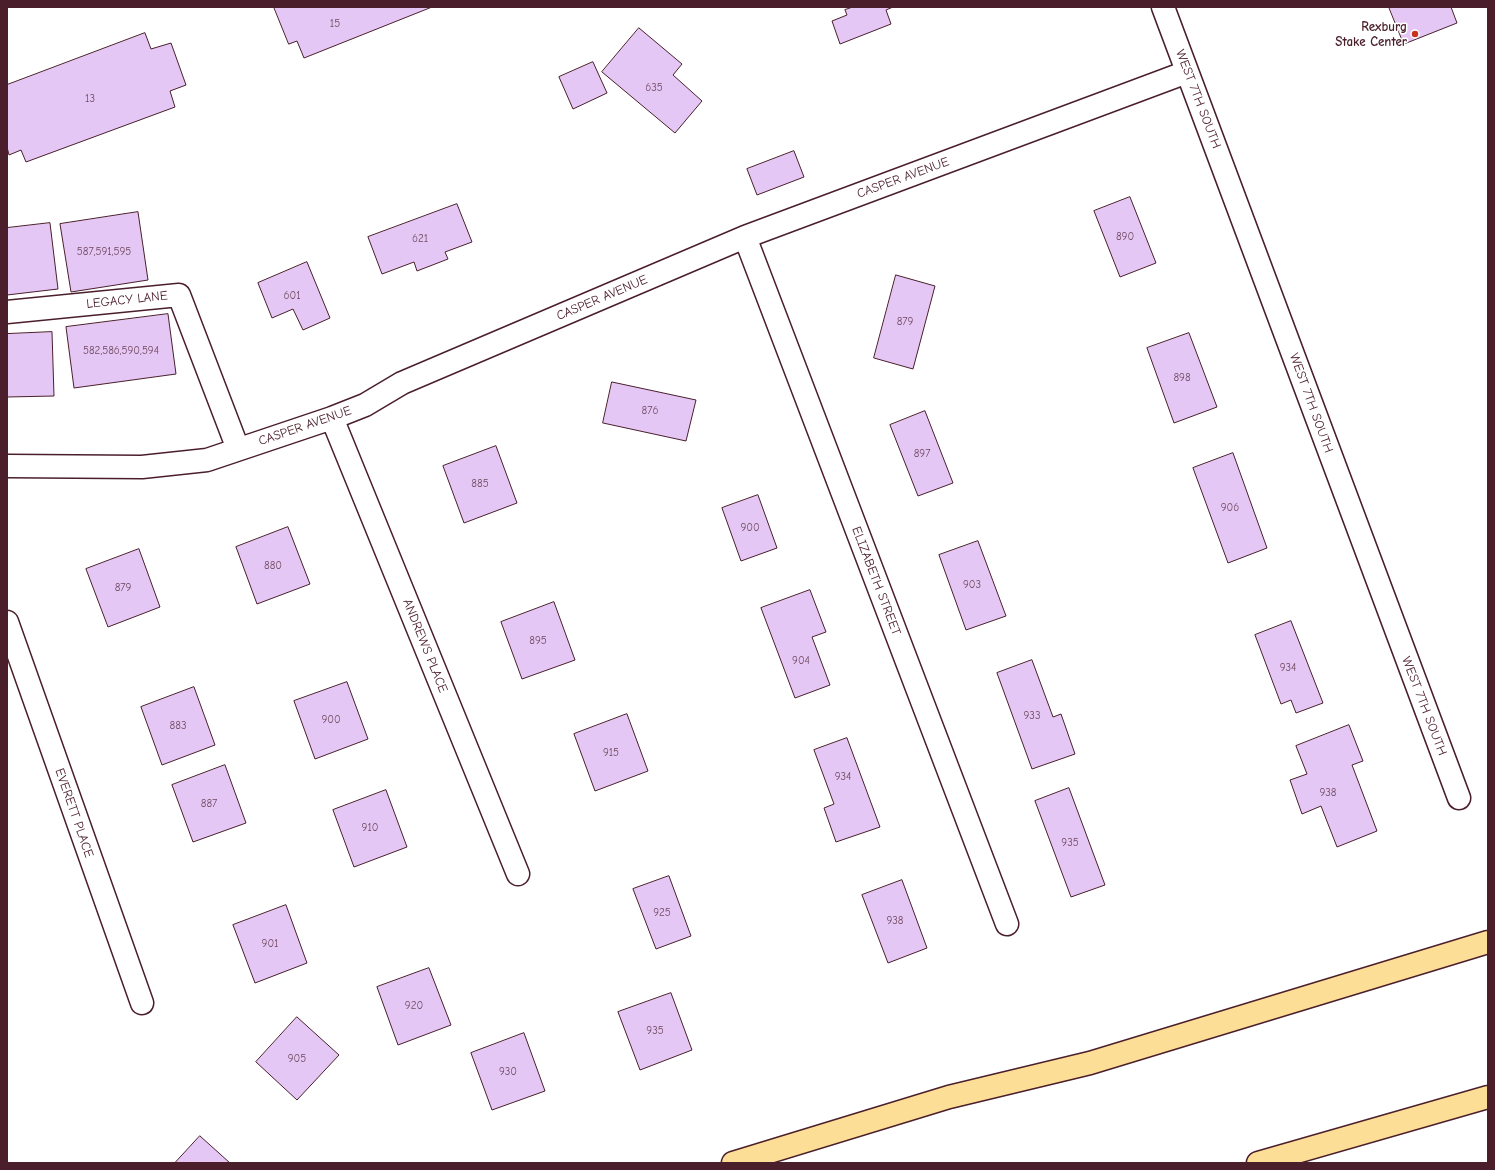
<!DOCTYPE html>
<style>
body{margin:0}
#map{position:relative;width:1495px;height:1170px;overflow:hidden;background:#fff;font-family:"Comic Neue",sans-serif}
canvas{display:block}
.frame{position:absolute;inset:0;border:8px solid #4a1f2b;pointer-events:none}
</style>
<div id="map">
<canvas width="1495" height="1170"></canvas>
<div class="frame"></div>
</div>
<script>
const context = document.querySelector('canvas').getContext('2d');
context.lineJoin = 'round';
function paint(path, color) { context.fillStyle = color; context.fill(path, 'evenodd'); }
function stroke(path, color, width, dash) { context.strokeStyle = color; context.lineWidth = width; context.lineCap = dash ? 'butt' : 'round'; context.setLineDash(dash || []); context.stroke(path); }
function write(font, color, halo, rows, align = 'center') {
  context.font = font + ' "Comic Neue",sans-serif'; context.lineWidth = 3; context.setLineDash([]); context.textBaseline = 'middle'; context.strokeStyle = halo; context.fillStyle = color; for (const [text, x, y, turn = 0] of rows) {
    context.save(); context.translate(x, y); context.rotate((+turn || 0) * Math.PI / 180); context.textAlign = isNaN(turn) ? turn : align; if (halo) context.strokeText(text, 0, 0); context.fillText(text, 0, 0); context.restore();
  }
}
const building = new Path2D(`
 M274,7H432L304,58L297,41L289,44Z
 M853,7H893L886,10L891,24L840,44L832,21L847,15L845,10Z
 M1389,7H1451L1457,23L1404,44Z
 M639,28L682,64L673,75L702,101L675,133L602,72Z
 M145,33L151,49L171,43L186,85L170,91L175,107L26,162L21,150L9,155L7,147V85Z
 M593,62L607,93L573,109L559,77Z
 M794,151L804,177L757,195L747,169Z
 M1130,197L1156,263L1120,277L1094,211Z
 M457,204L472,242L445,252L448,259L417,271L414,262L382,274L368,237Z
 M138,212L148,280L71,292L60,224Z
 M50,223L58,289L7,295V228Z
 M307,262L330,318L303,330L293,309L272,318L258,283Z
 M896,275L935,286L913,369L874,358Z
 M168,314L176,374L74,388L66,327Z
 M52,332L54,396L7,397V334Z
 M1189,333L1217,407L1174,423L1147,348Z
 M612,382L696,400L686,441L603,423Z
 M925,411L953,483L918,496L890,425Z
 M496,446L517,503L464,523L443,466Z
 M1233,453L1267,548L1228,563L1193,468Z
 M758,495L777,548L741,561L722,508Z
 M288,527L310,584L257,604L236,547Z
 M978,541L1006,616L966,630L939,555Z
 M139,549L160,607L108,627L86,569Z
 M810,590L826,632L812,637L830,685L795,698L761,608Z
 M554,602L575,660L522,679L501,622Z
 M1291,621L1323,703L1296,713L1291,700L1281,704L1255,635Z
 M1032,660L1053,717L1061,714L1075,754L1032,769L997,673Z
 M347,682L368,739L315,759L294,701Z
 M194,687L215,745L162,765L141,707Z
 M627,714L648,771L595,791L574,734Z
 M1349,725L1363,761L1352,765L1377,831L1337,847L1321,806L1302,814L1290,780L1307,774L1296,746Z
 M847,738L880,827L836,842L824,808L834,804L814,750Z
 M225,765L246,823L193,842L172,785Z
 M1069,788L1105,885L1071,897L1035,801Z
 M386,790L407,847L354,867L333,810Z
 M669,876L691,936L656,949L633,889Z
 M902,880L927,948L888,963L862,895Z
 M286,905L307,963L255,983L233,925Z
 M429,968L451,1025L398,1045L377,987Z
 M671,993L692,1050L640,1070L618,1012Z
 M297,1017L339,1055L297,1100L256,1062Z
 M524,1033L545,1091L492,1110L471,1053Z
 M200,1136L230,1163H175Z`);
paint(building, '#e4c7f5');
stroke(building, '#4a1f2b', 1);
const minor = new Path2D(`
 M1163,7L1459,798
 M745,237L1007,924
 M7,312L179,295L238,449
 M332,418L518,874
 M7,466L142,467L207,460L332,418L365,405L402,383L745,237L1187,72
 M7,622L142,1003`);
const highway = new Path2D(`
 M733,1163L949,1097L1090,1063L1488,942
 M1258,1163L1488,1097`);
stroke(minor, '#4a1f2b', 25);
stroke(highway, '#4a1f2b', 25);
stroke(minor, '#fff', 22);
stroke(highway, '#fdde96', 22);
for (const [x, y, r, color] of [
 [1415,34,4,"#c8321e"]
]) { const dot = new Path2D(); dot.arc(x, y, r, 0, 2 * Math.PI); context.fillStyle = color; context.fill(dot); stroke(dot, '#fff', 1.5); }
write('11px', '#70495e', null, [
 ["15",335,24],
 ["635",654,88],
 ["13",90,99],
 ["890",1125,237],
 ["621",420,239],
 ["587,591,595",104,252],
 ["601",292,296],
 ["879",905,322],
 ["582,586,590,594",121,351],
 ["898",1182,378],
 ["876",650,411],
 ["897",922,454],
 ["885",480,484],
 ["906",1230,508],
 ["900",750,528],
 ["880",273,566],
 ["903",972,585],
 ["879",123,588],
 ["895",538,641],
 ["904",801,661],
 ["934",1288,668],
 ["933",1032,716],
 ["900",331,720],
 ["883",178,726],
 ["915",611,753],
 ["934",843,777],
 ["938",1328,793],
 ["887",209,804],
 ["910",370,828],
 ["935",1070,843],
 ["925",662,913],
 ["938",895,921],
 ["901",270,944],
 ["920",414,1006],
 ["935",655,1031],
 ["905",297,1059],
 ["930",508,1072]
]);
write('bold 13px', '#4a1f2b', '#fff', [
 ["Rexburg",1407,27],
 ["Stake Center",1407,42]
], 'right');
write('13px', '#4a1f2b', '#fff', [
 ["WEST 7TH SOUTH",1198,99,69],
 ["CASPER AVENUE",903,178,-20],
 ["CASPER AVENUE",602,298,-23],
 ["LEGACY LANE",127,300,-6],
 ["WEST 7TH SOUTH",1311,403,70],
 ["CASPER AVENUE",305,426,-19],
 ["ELIZABETH STREET",876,581,69],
 ["ANDREWS PLACE",425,646,68],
 ["WEST 7TH SOUTH",1424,706,69],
 ["EVERETT PLACE",74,813,71]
]);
</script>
